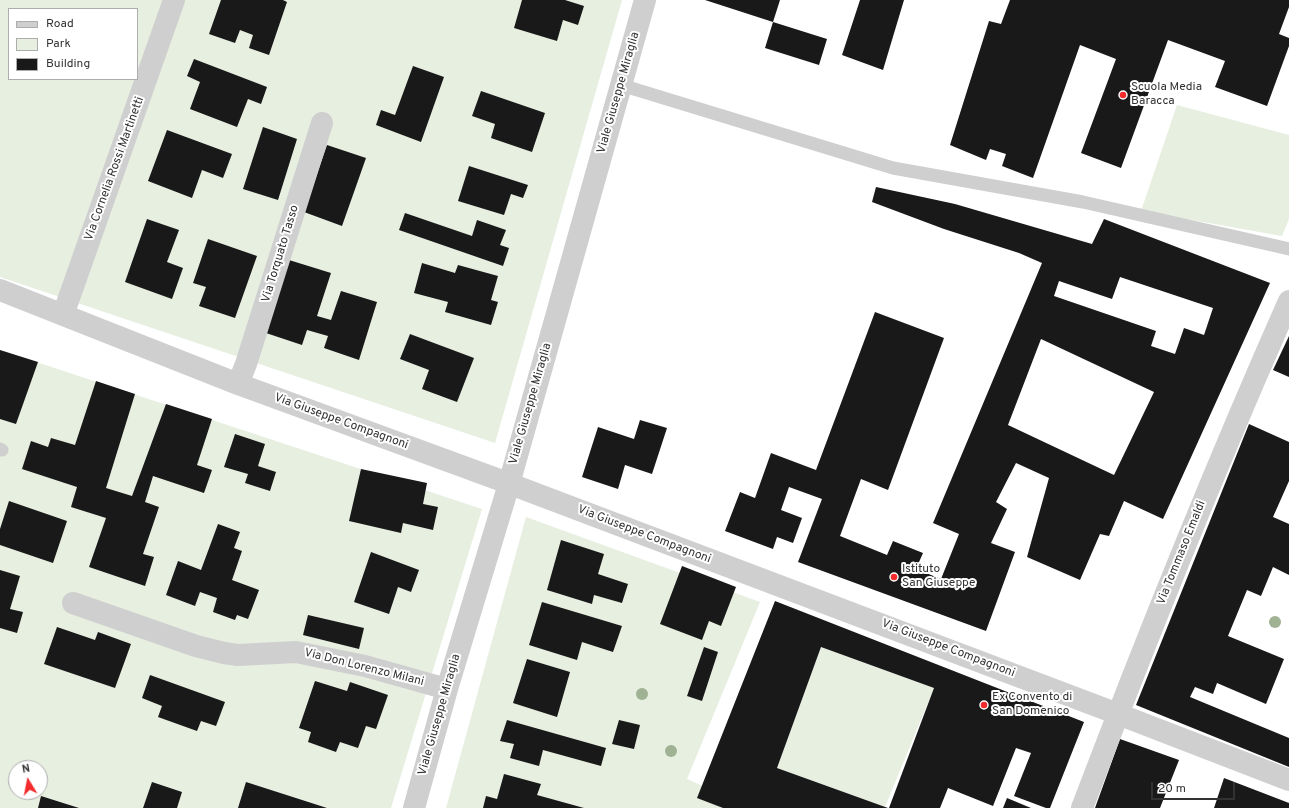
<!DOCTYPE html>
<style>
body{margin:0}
#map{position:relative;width:1289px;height:808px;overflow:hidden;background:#fff;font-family:Overpass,sans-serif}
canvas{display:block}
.legend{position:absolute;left:8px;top:8px;width:130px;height:72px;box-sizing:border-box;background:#fff;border:1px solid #adadad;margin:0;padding:5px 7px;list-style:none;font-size:12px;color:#323232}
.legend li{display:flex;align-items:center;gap:8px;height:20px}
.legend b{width:20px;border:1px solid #adadad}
.north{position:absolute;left:8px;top:760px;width:40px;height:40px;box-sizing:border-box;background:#fff;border:1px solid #adadad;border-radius:50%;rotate:350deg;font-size:11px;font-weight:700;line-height:16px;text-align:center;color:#323232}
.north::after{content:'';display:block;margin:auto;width:14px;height:18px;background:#f32b2d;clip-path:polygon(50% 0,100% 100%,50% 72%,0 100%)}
.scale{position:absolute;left:1151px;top:782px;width:84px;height:18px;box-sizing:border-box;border:2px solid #323232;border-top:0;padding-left:5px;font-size:12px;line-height:14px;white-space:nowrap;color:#323232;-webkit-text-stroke:3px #fff;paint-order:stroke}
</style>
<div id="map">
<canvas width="1289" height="808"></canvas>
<ul class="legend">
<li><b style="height:5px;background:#cfcfcf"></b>Road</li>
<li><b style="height:11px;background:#e7efe0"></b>Park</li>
<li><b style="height:11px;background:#191919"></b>Building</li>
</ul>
<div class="north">N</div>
<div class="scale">20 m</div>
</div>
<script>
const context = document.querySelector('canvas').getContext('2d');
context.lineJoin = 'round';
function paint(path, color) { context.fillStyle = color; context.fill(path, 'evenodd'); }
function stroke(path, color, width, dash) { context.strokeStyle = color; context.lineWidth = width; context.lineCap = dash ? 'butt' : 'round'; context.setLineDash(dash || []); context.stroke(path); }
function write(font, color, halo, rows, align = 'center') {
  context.font = font + ' Overpass,sans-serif'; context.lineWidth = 4; context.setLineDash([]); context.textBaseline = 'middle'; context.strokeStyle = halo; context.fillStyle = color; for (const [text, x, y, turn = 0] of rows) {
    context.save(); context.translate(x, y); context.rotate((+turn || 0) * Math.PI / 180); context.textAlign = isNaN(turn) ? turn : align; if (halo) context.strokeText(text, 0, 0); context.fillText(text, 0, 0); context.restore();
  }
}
paint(new Path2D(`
 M0,0H622L495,443L0,277ZM9,9H137V79H9Z
 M1177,105L1289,135V219L1282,236L1141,211Z
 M0,350L482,509L391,808H0ZM16,768H40V792H16Z
 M526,517L760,602L687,779L752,808H446Z
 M821,647L934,688L885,807L777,768Z`), '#e7efe0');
paint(new Path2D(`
 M221,0H283L287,2L269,55L249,48L253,35L240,30L235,43L209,34Z
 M522,0H565L584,6L578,25L563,20L557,41L514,28Z
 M705,0H780L773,22Z
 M860,0H904L883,70L842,55Z
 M1010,0H1289V7L1279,34L1289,38V46L1267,106L1215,87L1225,61L1168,40L1121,168L1081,153L1116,59L1080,45L1033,178L1002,166L1006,154L990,149L986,160L950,145L989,21L1001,24Z
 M773,22L827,39L819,65L765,48Z
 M194,59L267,87L261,104L248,99L237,127L190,109L200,82L187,76Z
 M413,66L444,77L421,142L376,125L381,110L395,115Z
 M481,91L545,113L532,152L491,138L495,124L472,116Z
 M263,127L297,139L278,200L243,189Z
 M167,130L232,154L223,178L202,170L192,198L148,181Z
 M327,145L366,158L342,226L304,212Z
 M469,166L528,185L523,198L511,194L504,215L458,201Z
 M876,187L955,204L1092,244L1104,219L1270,283L1163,519L1124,501L1109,536L1100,534L1080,580L1027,557L1049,478L1016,463L996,502L1007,509L991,543L1015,552L986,631L798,562L822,499L789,487L781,510L802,518L793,543L777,537L773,549L725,531L740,492L755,498L771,453L816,470L875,312L944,338L888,490L861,479L840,536L887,555L893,541L923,553L916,569L941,579L959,534L933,523L1042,263L1019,253L944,229L872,202ZM1120,277L1213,308L1204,335L1184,328L1175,354L1151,346L1156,331L1054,296L1059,281L1112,299ZM1041,339L1154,392L1114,475L1008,425Z
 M405,213L472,236L477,220L506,230L500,245L509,248L503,266L399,230Z
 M147,219L179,230L167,262L183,268L172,299L125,282Z
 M208,239L257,256L235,318L199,306L206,287L193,283Z
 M289,260L331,273L317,316L331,320L341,291L377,302L359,360L324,348L328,336L307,330L302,345L266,333Z
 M422,263L455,273L458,265L498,276L491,300L498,302L491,325L445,312L448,302L414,293Z
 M410,334L474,358L457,402L422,389L429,370L400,359Z
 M1289,336V377L1273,370Z
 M0,350L38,362L16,424L0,419Z
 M96,381L135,394L106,488L132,496L166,404L212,419L197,465L212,470L204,493L153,476L145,502L159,507L143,554L154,557L145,586L89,567L106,518L71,507L77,487L22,469L31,441L48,447L51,438L75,445Z
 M640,420L667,428L652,474L625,465L618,489L582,477L598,427L634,439Z
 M1249,424L1289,442V481L1273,517L1289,524V575L1273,567L1261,596L1247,590L1228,636L1284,659L1266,704L1217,683L1213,694L1195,687L1190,697L1289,738V767L1136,705Z
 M235,434L265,444L258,466L276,472L270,491L245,483L248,474L224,467Z
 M361,469L427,483L423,504L438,507L433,530L403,523L401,533L349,521Z
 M9,501L67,521L53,563L0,545V529Z
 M218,524L240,532L234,548L242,551L232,580L259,590L248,619L237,615L235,620L213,612L217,598L200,592L195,606L166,595L178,561L201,570Z
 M561,540L604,554L598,574L628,584L622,603L594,595L592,604L547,590Z
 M371,552L419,570L411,592L398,587L389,614L354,602Z
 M682,566L736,587L721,626L709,621L702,640L660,624Z
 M0,570L20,576L10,609L23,612L17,633L0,628Z
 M775,601L1084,722L1050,808H1046L1014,796L1031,753L1016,748L993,806L948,788L940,808H889L934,688L821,647L777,768L888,808H723L697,798Z
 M542,602L622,626L613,652L582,642L577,660L529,645Z
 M308,615L364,628L359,649L303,635Z
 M57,627L95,640L98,632L131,644L115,688L44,664Z
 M704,647L718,652L702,701L687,696Z
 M527,659L570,672L557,717L513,703Z
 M150,675L225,702L216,726L201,721L197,731L158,717L162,706L142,698Z
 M315,681L347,691L350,682L388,695L376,729L366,726L358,748L340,742L336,752L308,742L311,732L299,728Z
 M507,720L606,748L601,766L543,750L539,766L510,758L514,744L500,741Z
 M619,720L640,725L634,749L612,744Z
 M1120,739L1179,760L1160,808H1095Z
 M504,774L541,784L537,795L584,808H483L486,796L497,799Z
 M1224,778L1289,803V808H1214Z
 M152,782L182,792L177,808H143Z
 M246,782L327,808H238Z
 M41,796L79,808H38Z
 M1007,798L1031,808H1003Z`), '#191919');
stroke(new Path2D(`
 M621,85L893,168L1083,202L1289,249
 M0,449L2,450`), '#cfcfcf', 13);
stroke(new Path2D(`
 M0,290L238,384L497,479L1118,714L1289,780
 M63,315L174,0
 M238,384L246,364L322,123
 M73,603L196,646L224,653L238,655L296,652L365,666L447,689
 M414,808L447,689L509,484L645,0
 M1082,808C1147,637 1215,468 1289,301`), '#cfcfcf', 22);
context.fillStyle = '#9fb293';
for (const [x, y] of [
 [1275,622],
 [642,694],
 [671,751]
]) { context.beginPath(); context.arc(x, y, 6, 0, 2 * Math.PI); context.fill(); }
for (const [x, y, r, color] of [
 [1123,95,4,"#f32b2d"],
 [894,577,4,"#f32b2d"],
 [984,705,4,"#f32b2d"]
]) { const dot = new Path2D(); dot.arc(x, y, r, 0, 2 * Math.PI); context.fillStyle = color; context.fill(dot); stroke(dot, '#fff', 1.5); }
write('12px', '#323232', '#fff', [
 ["Scuola Media",1131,88],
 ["Baracca",1131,102],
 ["Istituto",902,570],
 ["San Giuseppe",902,584],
 ["Ex Convento di",992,698],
 ["San Domenico",992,712]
], 'left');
write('12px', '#323232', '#fff', [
 ["Viale Giuseppe Miraglia",619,93,-74],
 ["Via Cornelia Rossi Martinetti",115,169,-70],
 ["Via Torquato Tasso",281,254,-73],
 ["Viale Giuseppe Miraglia",531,404,-74],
 ["Via Giuseppe Compagnoni",341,422,20],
 ["Via Giuseppe Compagnoni",644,535,21],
 ["Via Tommaso Emaldi",1182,553,-68],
 ["Via Giuseppe Compagnoni",948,649,21],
 ["Via Don Lorenzo Milani",364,668,14],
 ["Viale Giuseppe Miraglia",440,715,-74]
]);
</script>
